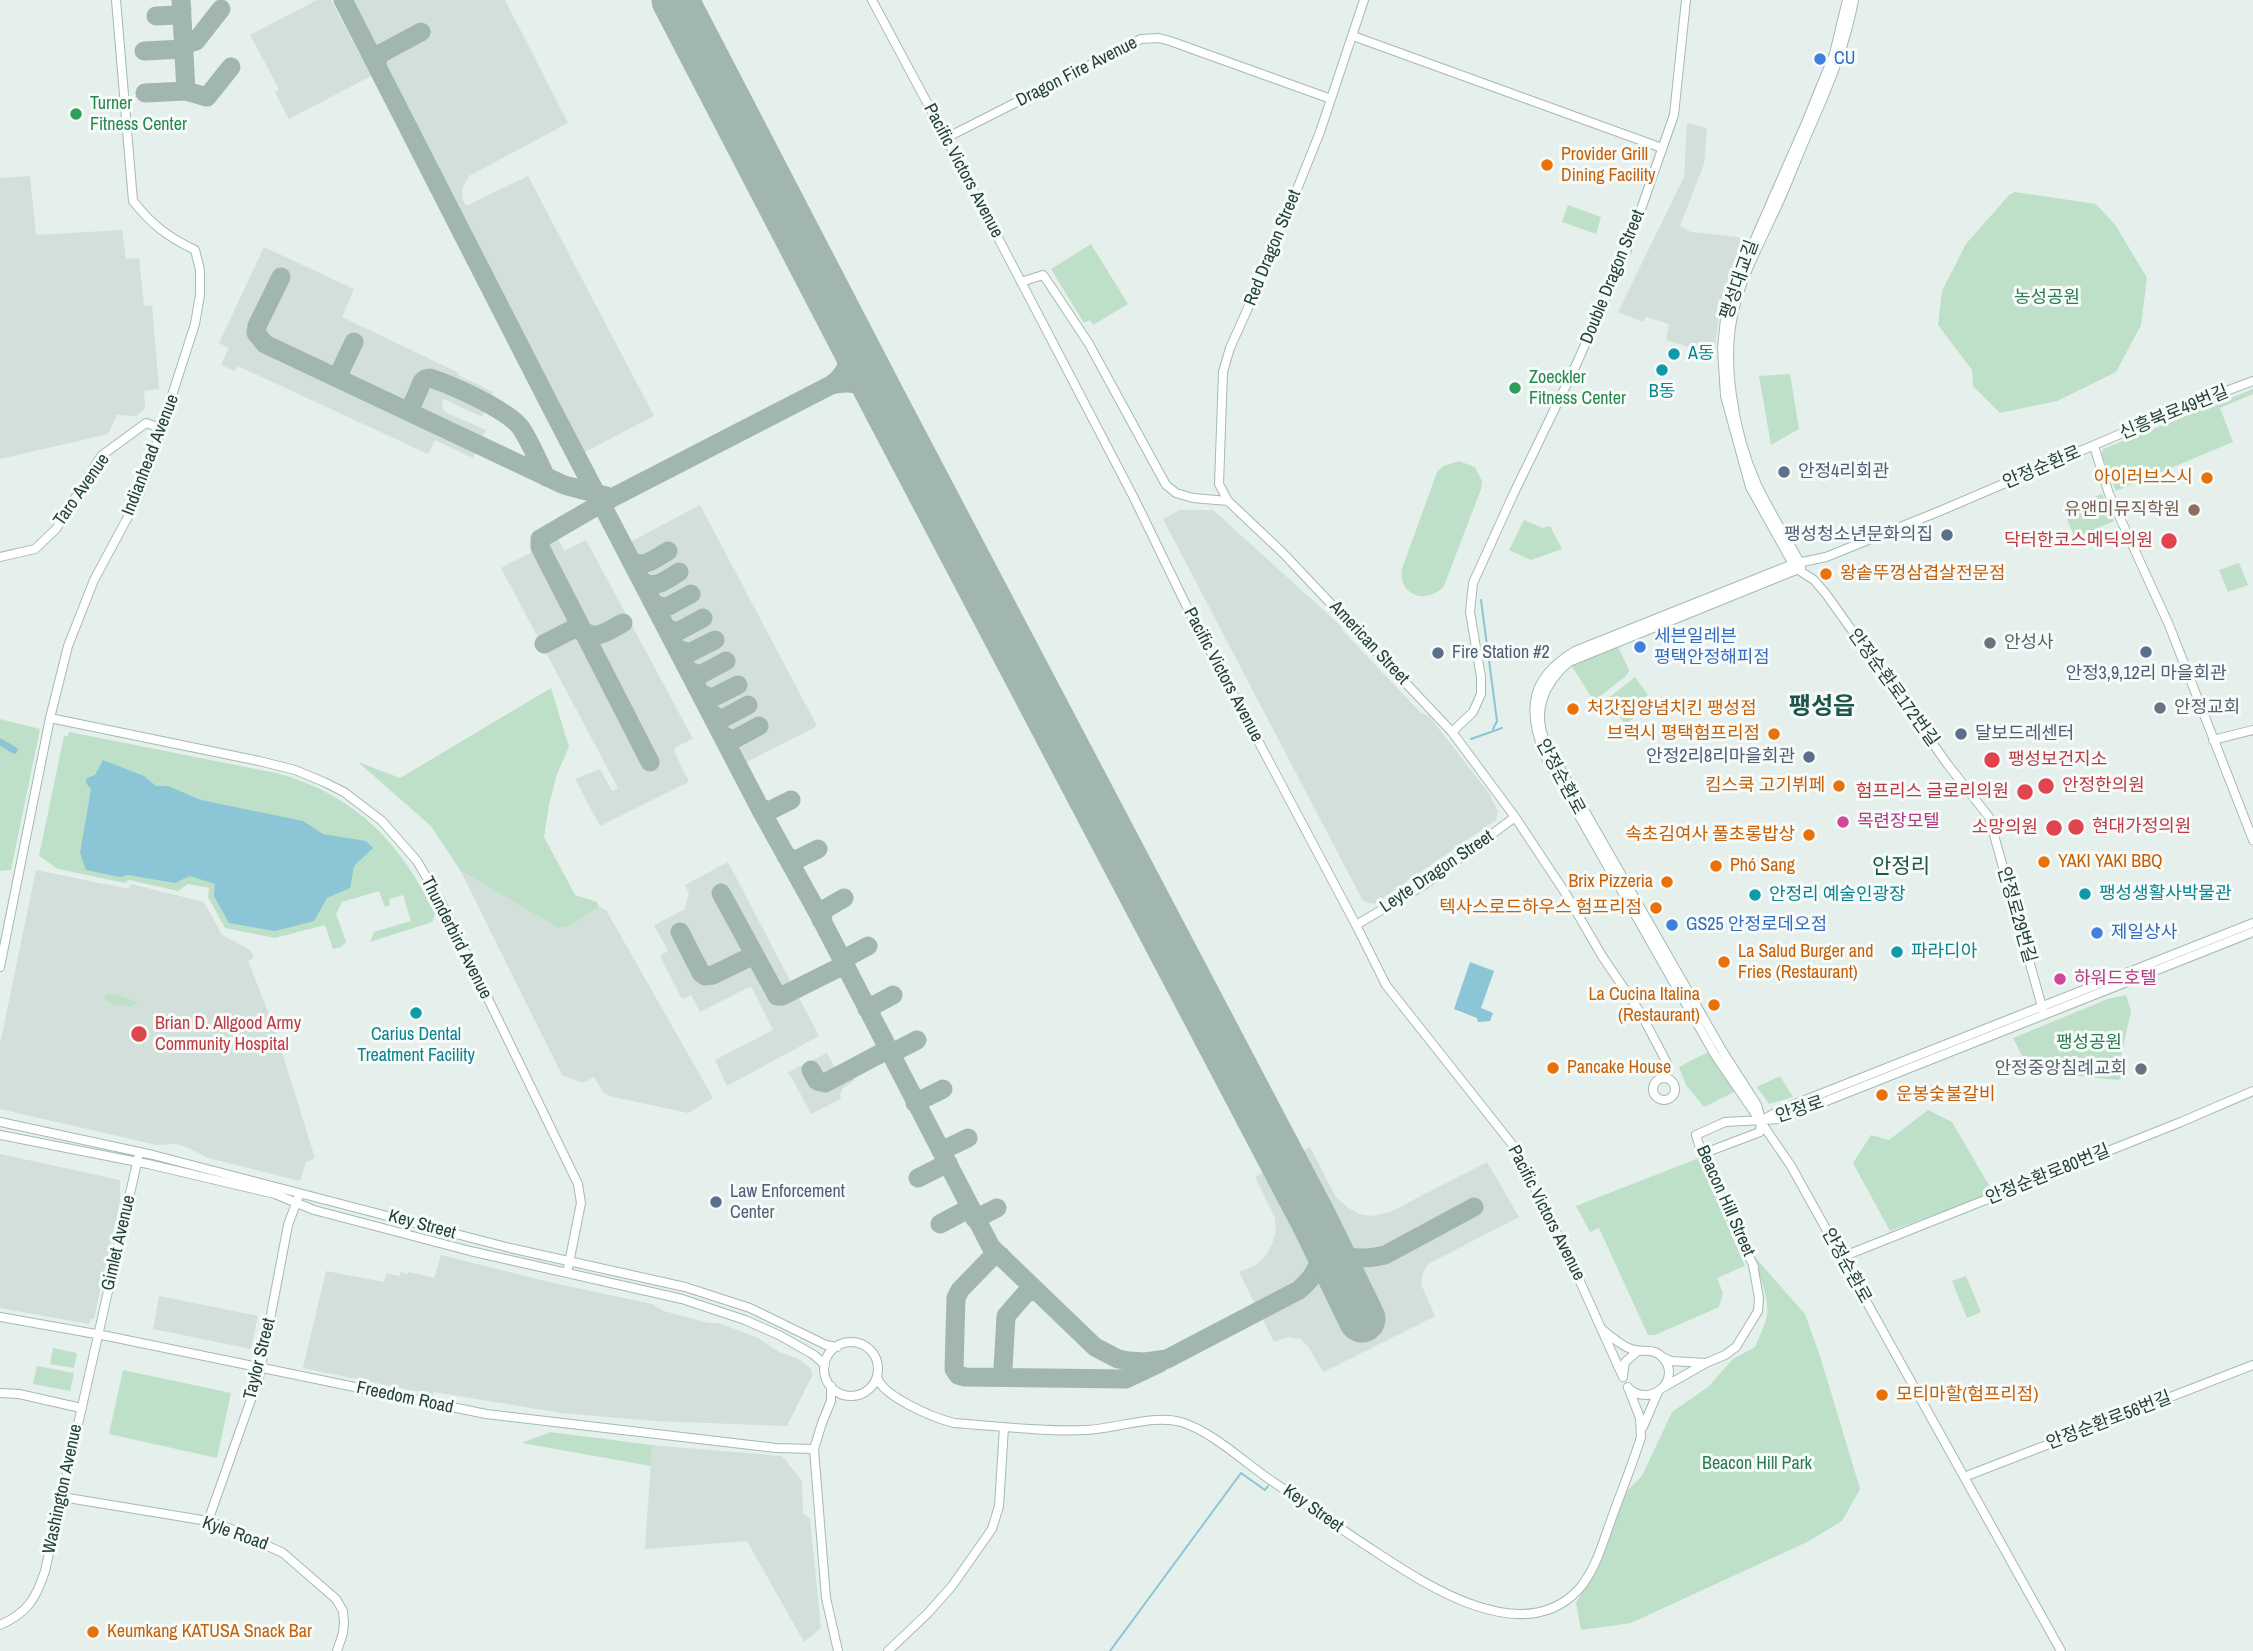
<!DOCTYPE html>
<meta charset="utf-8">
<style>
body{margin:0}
canvas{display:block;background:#e5efeb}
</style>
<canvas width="2253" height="1651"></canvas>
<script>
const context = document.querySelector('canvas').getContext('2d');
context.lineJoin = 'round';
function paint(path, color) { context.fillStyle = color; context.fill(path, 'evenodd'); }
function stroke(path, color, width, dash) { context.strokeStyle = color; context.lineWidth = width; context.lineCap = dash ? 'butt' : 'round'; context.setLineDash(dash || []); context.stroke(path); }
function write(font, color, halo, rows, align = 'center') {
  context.font = font + ' "Archivo Narrow","Noto Sans KR",sans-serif'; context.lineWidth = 6; context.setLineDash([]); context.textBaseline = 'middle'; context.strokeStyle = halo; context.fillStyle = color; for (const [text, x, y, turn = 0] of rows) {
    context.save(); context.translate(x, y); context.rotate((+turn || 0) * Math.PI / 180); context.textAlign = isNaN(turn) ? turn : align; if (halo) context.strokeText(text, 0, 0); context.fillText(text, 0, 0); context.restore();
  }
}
paint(new Path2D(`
 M317,0H331L371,76L289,119L275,92L279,89L250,35Z
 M348,0H505L568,123L469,176L462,189L463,200L466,206L528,176L654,416L583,453Z
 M1687,123L1707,128L1704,164L1680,226L1691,232L1738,237L1743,243L1733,263L1720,306L1714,355L1666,340L1669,324L1646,317L1643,322L1618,312L1684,177Z
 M30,176L36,235L122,230L126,259L139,258L144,306L152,305L159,389L144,391L145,409L136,416L117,415L108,434L0,459V178Z
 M264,247L354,289L342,317L459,373L458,375L493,392L482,417L444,399L442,402L443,409L447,413L486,430L473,458L435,440L428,454L238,366L235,371L221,365L229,348L219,343Z
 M700,505L817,726L747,762L630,542Z
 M1180,510H1213L1341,626L1343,631L1421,713L1429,716L1488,792L1498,811L1496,820L1374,904L1363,901L1163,519Z
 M558,539L564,551L586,540L693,739L676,747L674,751L689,782L600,826L575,779L600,769L612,791L618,788L501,568Z
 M728,862L819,1036L727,1086L715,1060L773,1030L751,986L700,1012L691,995L682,999L660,956L668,951L654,925L685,909L689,893L685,885Z
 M36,870L129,889L131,884L204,902L222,935L250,950L254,958L248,961L273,1024L315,1158L306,1162L300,1181L208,1158L187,1147L175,1144L157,1145L0,1109V1044Z
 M460,870L558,928L567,927L599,907L606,910L713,1098L688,1113L609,1096L603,1092L594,1077L583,1083L562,1075Z
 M827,1053L836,1069L843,1072L849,1069L855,1080L843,1088L840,1095L841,1099L811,1114L792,1078L787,1073Z
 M1310,1147L1336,1197L1347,1207L1359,1214L1372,1216L1388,1213L1487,1162L1519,1217L1428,1264L1423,1273L1421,1284L1435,1316L1323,1372L1309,1348L1301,1339L1288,1337L1274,1342L1239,1272L1256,1265L1266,1255L1272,1244L1276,1231L1275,1218L1255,1177Z
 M0,1154L120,1180V1201L94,1319H90L89,1324L0,1308Z
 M441,1255L553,1283L652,1304L664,1311L708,1323H719L758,1338L779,1352L799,1359L811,1369L812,1376L787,1426L653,1421L561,1413L434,1392L433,1395L425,1393L303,1368L326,1271L384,1282L387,1273L399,1276L401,1272L408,1274L409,1272L434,1278Z
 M159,1296L258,1316L251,1349L153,1329Z
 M652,1445L782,1456L802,1481L803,1513L810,1519L821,1628L804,1642L747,1541L645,1549Z`), '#d3dfda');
paint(new Path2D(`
 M2015,192L2096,204L2116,226L2147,278L2141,325L2116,372L2057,401L2000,413L1973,386L1972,370L1938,325L1942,291L1966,244L2009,195Z
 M1568,205L1601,217L1596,234L1562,222Z
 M1091,244L1128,304L1093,325L1090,320L1084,323L1051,269Z
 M1790,374L1799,429L1771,445L1759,376Z
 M2253,389V394L2220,408L2233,442L2116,491L2102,456L2103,449Z
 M1459,461L1475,467L1482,481L1481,489L1444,586C1427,605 1398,596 1402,569L1437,472L1443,466Z
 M2102,494L2114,521L2075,538L2063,510Z
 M1524,520L1542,528L1550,526L1562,549L1531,560L1509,550Z
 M2239,563L2248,585L2228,592L2219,570Z
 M1618,647L1629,670L1627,675L1594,701L1571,665Z
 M1635,677L1648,695L1629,710L1634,718L1625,724L1606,700Z
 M551,688L569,747L557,774L549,805L544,837L575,895L597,902L599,907L567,927L558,928L460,870L431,826L358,762L400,778Z
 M0,719L40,729L11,870L0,871Z
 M69,732L276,773C354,793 402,844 435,914L432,922L370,942L374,932L411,921L403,895L389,899L390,905L385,907L379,891L342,902L336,914L346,942L341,947L333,949L325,925L275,938L225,928L208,897L209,888L188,884L178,891L129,880L125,883L58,869L39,856L64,736H68Z
 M106,994C116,993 128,999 138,1002L130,1007L122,1004L116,1006L105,1000Z
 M2126,995L2131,1011L2119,1066L2126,1076L2118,1080L2030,1071L2013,1038L2108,999Z
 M1708,1052L1736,1091L1704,1107L1686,1085L1679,1067Z
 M1780,1076L1793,1097L1769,1104L1757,1087Z
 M1928,1110L1952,1122L1991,1189L1989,1195L1890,1231L1853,1163L1871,1135L1889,1140Z
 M1699,1158L1745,1266L1717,1278L1723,1293L1719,1307L1655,1335H1648L1599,1228L1590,1232L1576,1206Z
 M1753,1255L1805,1314L1820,1356L1860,1489L1842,1521L1807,1542L1631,1623L1581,1630L1576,1603L1602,1558L1623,1495L1642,1476L1672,1412L1708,1387L1733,1359L1755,1347C1759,1337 1765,1326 1767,1315C1770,1299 1758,1272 1753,1255Z
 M1966,1276L1981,1312L1967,1318L1952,1281Z
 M53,1348L77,1353L74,1368L50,1364Z
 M37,1366L74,1373L70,1391L33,1384Z
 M123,1370L231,1393L217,1458L109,1434Z
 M550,1432L652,1445L651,1466L522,1443Z`), '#bee0c9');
paint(new Path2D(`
 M103,760L144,776L156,786H168L201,800L303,821L323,834L366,841L373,848L354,866L350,888L327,898L314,921L275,931L229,923L214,896L215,884L190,876L175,883L128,875L120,877L86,870L80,853L91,789L86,783L87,778L95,775Z
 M1470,962L1494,971L1481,1008L1493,1013L1490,1021L1478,1022L1477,1018L1454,1009Z`), '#8cc5d5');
stroke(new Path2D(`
 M1481,600L1497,721L1493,729
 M1471,739L1502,728
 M1110,1651L1241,1473L1265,1490L1268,1486`), '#8cc5d5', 2);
stroke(new Path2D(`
 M0,742L14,750`), '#8cc5d5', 7);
stroke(new Path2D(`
 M181,0L183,36L189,43L196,41L221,9
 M343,0L552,409L763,814L818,913L991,1247L1095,1347L1118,1359L1129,1361L1145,1362L1167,1359L1299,1290C1324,1269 1324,1250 1314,1220
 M156,16L177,15L182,9
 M183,36L186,91L207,97L231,67
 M144,51L184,49
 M376,64L380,54L421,32
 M145,93L186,91
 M281,277L257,326L256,333L265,344L564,485L606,496
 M844,325C850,348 854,370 831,385C855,379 871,387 886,406
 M337,378L354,342
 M409,412L422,382L425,379L430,378C452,385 508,410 521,428C531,443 538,461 546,477
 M631,561C644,569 656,558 668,551
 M643,582C655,590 667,579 679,572
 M654,604L665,608L691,594
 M666,628L677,632L703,618
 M584,631C595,642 611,629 623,623
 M544,644L575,628L584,633
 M678,649L689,653L715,640
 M689,671L700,675L726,661
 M701,694L712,698L738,685
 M711,714L722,719L748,705
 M722,735L733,740L759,726
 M650,762L540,547V539L602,503L831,385
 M759,807L769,811L791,800
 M786,856L796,860L818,849
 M721,893L777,996H782L838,968L846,969
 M821,920L825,909L844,898
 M680,932L701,973L705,976L713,975L754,955
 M842,960L868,946
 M867,1009L893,995
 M890,1054L917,1040
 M811,1070L817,1081L825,1083L887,1050
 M915,1103L943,1089
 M941,1151L968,1138
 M918,1178L948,1163
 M975,1219L997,1208
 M940,1224L970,1208
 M1320,1230C1337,1259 1353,1262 1385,1255L1474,1207
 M1001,1256L992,1257L960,1290L956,1298L954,1369L958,1375L965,1377L1126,1379L1160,1363
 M996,1377L1001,1375L1003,1369L1006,1316L1026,1293L1037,1291`), '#a2b6b0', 19);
stroke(new Path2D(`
 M675,0L886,406L1314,1220L1362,1319`), '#a2b6b0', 47);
const secondary = new Path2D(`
 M872,0L946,138L1134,498L1186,605L1356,925L1386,985L1515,1148L1573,1266L1623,1377
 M1847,0L1834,54L1805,125L1733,289L1725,319L1722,348L1725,396L1750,487L1793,564L1797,569L1814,580L1826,594L1948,765L1989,817L2044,1014
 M1353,36L1662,148
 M946,138L1141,39L1159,38L1170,41L1331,99
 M1021,282L1043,275L1050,285L1089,344L1166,485L1176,493L1193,498L1228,501L1283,553L1452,732L1515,817L1566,894L1602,956L1640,1012L1667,1063L1666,1078
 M2094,446L2109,494L2169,625L2253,840
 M1228,501L1219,484L1223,372L1230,348L1261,279L1320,132L1364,0
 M0,557L35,549L56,529L101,456L146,423L163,429
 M1801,564C1786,538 1770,512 1757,485C1734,434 1720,357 1736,303C1744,273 1758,247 1771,219C1786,189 1797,157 1811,126C1829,85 1846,44 1854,0
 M50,718L259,761L295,770L324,782L344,792L382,821L417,861L441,902L578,1184L581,1203L567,1273
 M1452,732L1473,712L1481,694V677L1470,612L1473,583L1513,495L1576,365L1626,252L1674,115L1686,0
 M2213,740L2253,730
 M1356,925L1424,885L1515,817
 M0,967L50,718L68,646L94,580L137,500L146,476L195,324L200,295V270L195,250C168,237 152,225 133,201L116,0
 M1653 1089a11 11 0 1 1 22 0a11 11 0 1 1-22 0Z
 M1764,1119L1780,1110L2253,923
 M0,1122L153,1155L510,1248L685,1287L750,1308L826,1345L837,1347
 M0,1135L148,1164L275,1194L314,1210L470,1251L682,1299L745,1320L779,1335L814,1355L825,1365
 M1702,1154L1760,1132L1761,1121L1757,1105L1723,1052L1547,745C1531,713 1544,683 1569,662L1801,568
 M1842,1257L2181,1122L2253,1091
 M1754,1267L1702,1154L1696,1135L1725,1122L1781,1119L2253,932
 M0,1317L107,1336L486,1414L776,1448L814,1449
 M1603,1330C1611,1337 1621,1345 1631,1349C1642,1353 1653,1347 1662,1357C1683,1378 1652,1409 1628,1388
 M824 1369a27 27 0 1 1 54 0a27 27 0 1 1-54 0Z
 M1662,1357L1671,1361L1706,1363
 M1623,1376L1625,1362L1638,1351
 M877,1377C883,1397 934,1418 954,1423C998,1426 1043,1432 1086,1430C1115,1429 1153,1414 1181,1422C1211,1431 1243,1461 1269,1479C1303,1502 1336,1526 1370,1548C1423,1583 1522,1651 1579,1589C1597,1568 1604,1538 1614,1512C1623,1487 1633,1463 1641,1437L1640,1418L1628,1387
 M831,1386V1401L822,1423L814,1449L826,1598L838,1651
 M1664,1387L1706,1363L1725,1355L1736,1347L1758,1311L1759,1298L1753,1265
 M0,1393L19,1394L81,1408
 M1643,1427L1658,1392
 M1964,1477L2253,1365
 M62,1497L208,1521L231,1529L283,1553L336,1599L343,1611L344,1623L343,1633L337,1651
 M208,1521L259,1377L288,1225L298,1198
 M0,1625C27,1613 36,1599 45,1571L138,1158
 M888,1651L928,1613L952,1586L992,1529L999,1506L1004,1427
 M2061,1651L1791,1166L1715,1055L1545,756C1526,709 1530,678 1575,651L1793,564L1826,557L1940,511L2181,408L2253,381`);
stroke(secondary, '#a3bbb4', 10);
stroke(secondary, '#fff', 8);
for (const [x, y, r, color] of [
 [1820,59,7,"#3f7fe0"],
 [76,114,7,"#2e9e5b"],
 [1547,165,7,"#e8710a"],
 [1674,354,7,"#0f9aa8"],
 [1662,370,7,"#0f9aa8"],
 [1515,388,7,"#2e9e5b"],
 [1784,472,7,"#5c6f8a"],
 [2207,478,7,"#e8710a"],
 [2194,510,7,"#8d6e63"],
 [1947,535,7,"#5c6f8a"],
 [2169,541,9,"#e0444e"],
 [1826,574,7,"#e8710a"],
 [1990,643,7,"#6b7280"],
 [1640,647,7,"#3f7fe0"],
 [2146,652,7,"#5c6f8a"],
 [1438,653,7,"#5c6f8a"],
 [2160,708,7,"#6b7280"],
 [1573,709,7,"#e8710a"],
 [1774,734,7,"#e8710a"],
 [1961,734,7,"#5c6f8a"],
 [1809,757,7,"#5c6f8a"],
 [1992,760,9,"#e0444e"],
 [1839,786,7,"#e8710a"],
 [2046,786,9,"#e0444e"],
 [2025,792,9,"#e0444e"],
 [1843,822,7,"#d1479c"],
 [2076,827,9,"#e0444e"],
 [2054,828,9,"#e0444e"],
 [1809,835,7,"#e8710a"],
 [2044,862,7,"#e8710a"],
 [1716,866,7,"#e8710a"],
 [1667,882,7,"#e8710a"],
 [2085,894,7,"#0f9aa8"],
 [1755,895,7,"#0f9aa8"],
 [1656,908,7,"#e8710a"],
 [1672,925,7,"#3f7fe0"],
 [2097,933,7,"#3f7fe0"],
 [1897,952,7,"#0f9aa8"],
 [1724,962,7,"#e8710a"],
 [2060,979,7,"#d1479c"],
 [1714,1005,7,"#e8710a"],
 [416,1013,7,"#0f9aa8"],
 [139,1034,9,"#e0444e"],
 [1553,1068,7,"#e8710a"],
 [2141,1069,7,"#6b7280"],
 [1882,1095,7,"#e8710a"],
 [716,1202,7,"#5c6f8a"],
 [1882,1395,7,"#e8710a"],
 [93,1632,7,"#e8710a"]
]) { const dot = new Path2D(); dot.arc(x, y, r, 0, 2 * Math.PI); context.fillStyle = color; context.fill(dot); stroke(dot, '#f6fbf9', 2.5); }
write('18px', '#366cbe', '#f6fbf9', [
 ["CU",1834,59],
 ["세븐일레븐",1654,637],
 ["평택안정해피점",1654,658],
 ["GS25 안정로데오점",1686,925],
 ["제일상사",2111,933]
], 'left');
write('18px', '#23423b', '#f6fbf9', [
 ["Dragon Fire Avenue",1077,72,-27],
 ["Pacific Victors Avenue",963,171,62],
 ["Red Dragon Street",1273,248,-68],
 ["Double Dragon Street",1613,277,-68],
 ["팽성대교길",1740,280,-71],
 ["신흥북로49번길",2174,413,-22],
 ["Indianhead Avenue",151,455,-69],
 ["안정순환로",2042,468,-23],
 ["Taro Avenue",82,490,-55],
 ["American Street",1369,643,47],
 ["Pacific Victors Avenue",1223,675,62],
 ["안정순환로172번길",1893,688,54],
 ["안정순환로",1560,777,62],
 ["Leyte Dragon Street",1437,872,-34],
 ["안정로29번길",2016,915,74],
 ["Thunderbird Avenue",456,938,63],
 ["안정로",1800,1110,-18],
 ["안정순환로80번길",2048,1175,-22],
 ["Beacon Hill Street",1725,1201,66],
 ["Pacific Victors Avenue",1546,1213,63],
 ["Key Street",422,1225,15],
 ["Gimlet Avenue",119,1243,-77],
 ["안정순환로",1846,1266,61],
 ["Taylor Street",260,1359,-76],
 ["Freedom Road",405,1398,12],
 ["안정순환로56번길",2109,1421,-21],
 ["Washington Avenue",63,1489,-78],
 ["Key Street",1313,1509,35],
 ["Kyle Road",235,1534,20]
]);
write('18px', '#27864d', '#f6fbf9', [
 ["Turner",90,104],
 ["Fitness Center",90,125],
 ["Zoeckler",1529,378],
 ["Fitness Center",1529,399]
], 'left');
write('18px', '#c56008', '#f6fbf9', [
 ["Provider Grill",1561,155],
 ["Dining Facility",1561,176],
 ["아이러브스시",2193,478,"right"],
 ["왕솥뚜껑삼겹살전문점",1840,574],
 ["처갓집양념치킨 팽성점",1587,709],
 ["브럭시 평택험프리점",1760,734,"right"],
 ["킴스쿡 고기뷔페",1825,786,"right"],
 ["속초김여사 풀초롱밥상",1795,835,"right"],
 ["YAKI YAKI BBQ",2058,862],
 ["Phó Sang",1730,866],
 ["Brix Pizzeria",1653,882,"right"],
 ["텍사스로드하우스 험프리점",1642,908,"right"],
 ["La Salud Burger and",1738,952],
 ["Fries (Restaurant)",1738,973],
 ["La Cucina Italina",1700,995,"right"],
 ["(Restaurant)",1700,1016,"right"],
 ["Pancake House",1567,1068],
 ["운봉숯불갈비",1896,1095],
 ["모티마할(험프리점)",1896,1395],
 ["Keumkang KATUSA Snack Bar",107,1632]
], 'left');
write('18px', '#2b7a4f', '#f6fbf9', [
 ["농성공원",2047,298],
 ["팽성공원",2089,1043],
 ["Beacon Hill Park",1757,1464]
]);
write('18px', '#0d838f', '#f6fbf9', [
 ["A동",1688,354],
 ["B동",1662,392,"center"],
 ["팽성생활사박물관",2099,894],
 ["안정리 예술인광장",1769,895],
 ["파라디아",1911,952],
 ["Carius Dental",416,1035,"center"],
 ["Treatment Facility",416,1056,"center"]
], 'left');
write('18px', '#4e5e75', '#f6fbf9', [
 ["안정4리회관",1798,472],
 ["팽성청소년문화의집",1933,535,"right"],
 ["Fire Station #2",1452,653],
 ["안정3,9,12리 마을회관",2146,674,"center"],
 ["달보드레센터",1975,734],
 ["안정2리8리마을회관",1795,757,"right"],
 ["Law Enforcement",730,1192],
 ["Center",730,1213]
], 'left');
write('18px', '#785e54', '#f6fbf9', [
 ["유앤미뮤직학원",2180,510]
], 'right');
write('18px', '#be3a42', '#f6fbf9', [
 ["닥터한코스메딕의원",2153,541,"right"],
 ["팽성보건지소",2008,760],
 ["안정한의원",2062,786],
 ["험프리스 글로리의원",2009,792,"right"],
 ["현대가정의원",2092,827],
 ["소망의원",2038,828,"right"],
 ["Brian D. Allgood Army",155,1024],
 ["Community Hospital",155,1045]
], 'left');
write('18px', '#5b616d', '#f6fbf9', [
 ["안성사",2004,643],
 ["안정교회",2174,708],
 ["안정중앙침례교회",2127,1069,"right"]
], 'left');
write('18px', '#b23c85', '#f6fbf9', [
 ["목련장모텔",1857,822],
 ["하워드호텔",2074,979]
], 'left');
write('21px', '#1e554b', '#f6fbf9', [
 ["안정리",1901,867]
]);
write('bold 24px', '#1e554b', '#f6fbf9', [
 ["팽성읍",1822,708]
]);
</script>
